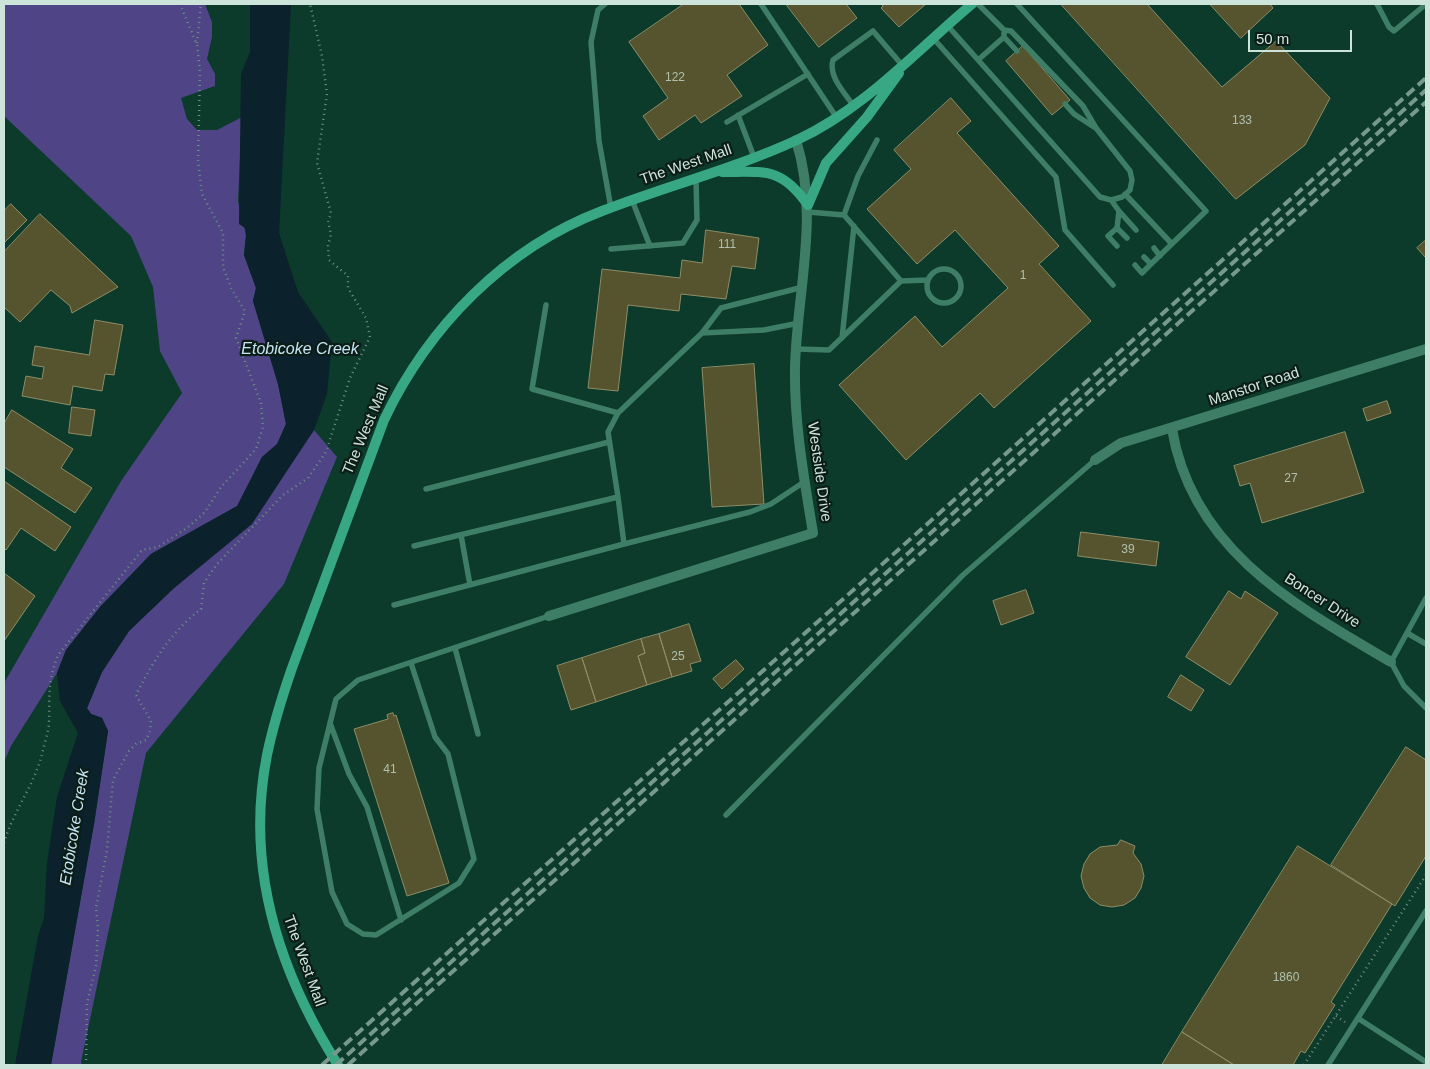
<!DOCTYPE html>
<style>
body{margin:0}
#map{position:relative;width:1430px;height:1069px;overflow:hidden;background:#0c3a2b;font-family:Helvetica,sans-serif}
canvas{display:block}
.frame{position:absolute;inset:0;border:5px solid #cde4da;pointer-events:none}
.scale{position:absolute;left:1248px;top:30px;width:104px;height:22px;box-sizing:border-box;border:2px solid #cde4da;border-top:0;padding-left:6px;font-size:15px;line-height:18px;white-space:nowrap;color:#cde4da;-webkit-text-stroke:4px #0b1d16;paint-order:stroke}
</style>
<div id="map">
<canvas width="1430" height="1069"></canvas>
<div class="frame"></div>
<div class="scale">50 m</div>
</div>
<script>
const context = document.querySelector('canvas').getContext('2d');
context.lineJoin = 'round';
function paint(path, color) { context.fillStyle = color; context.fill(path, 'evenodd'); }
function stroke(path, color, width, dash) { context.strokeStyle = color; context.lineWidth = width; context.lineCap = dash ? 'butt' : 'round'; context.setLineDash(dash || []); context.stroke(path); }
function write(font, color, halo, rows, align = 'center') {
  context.font = font + ' Helvetica,sans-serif'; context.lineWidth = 4.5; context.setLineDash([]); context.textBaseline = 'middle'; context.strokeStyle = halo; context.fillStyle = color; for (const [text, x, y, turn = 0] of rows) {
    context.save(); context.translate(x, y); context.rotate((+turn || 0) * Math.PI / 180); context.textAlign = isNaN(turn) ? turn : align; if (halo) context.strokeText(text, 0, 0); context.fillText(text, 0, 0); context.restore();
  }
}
paint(new Path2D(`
 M4,4H205L212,22V37L207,59L215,74V86L181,98L187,119L197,130H217L242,117L238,201L246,235L244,255L256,288L253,301L278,384L286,424L277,445L262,457L238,506L151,554L100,607L66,650L57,673L11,746L4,762V683L121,481L182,393L160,351L153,287L131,236L4,116Z
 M314,430L337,457L284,584L146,753L81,1062L82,1065H51L94,824L108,731L102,718L91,714L87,708L102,672L129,631L173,589L290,465Z`), '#4e4486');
paint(new Path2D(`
 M250,4H291L279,233L298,292L332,342L327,394L314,430L252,524L173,589L129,631L102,672L87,708L91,714L102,718L108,731L94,824L51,1065H15L38,936L44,918L47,863L57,797L78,733L60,701L57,673L66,650L100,607L151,554L237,506L262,457L277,444L286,424L278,384L253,301L256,288L244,255L246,235L245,228L239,224L241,74L250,52Z`), '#0b212b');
const building = new Path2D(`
 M684,4H739L768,45L727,75L742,96L701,123L695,115L659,140L643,116L668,98L629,42Z
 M786,4H846L857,18L819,47Z
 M881,4H926L899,27L881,8L883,6Z
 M1061,4H1147L1222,87L1276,41L1330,98L1305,145L1236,199Z
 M1210,4H1270L1273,8L1241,38Z
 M1023,46L1070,100L1052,115L1006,61Z
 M951,98L971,121L957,133L1059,246L1039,264L1091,321L994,408L980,393L906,460L839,385L915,316L942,347L1008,288L955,230L917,264L867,209L911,169L894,150Z
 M11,204L27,220L4,243V211Z
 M40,214L118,287L72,313L70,306L51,290L20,322L4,307V252Z
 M706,230L759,238L755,269L732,266L726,299L681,294L679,311L628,305L618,391L588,388L602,269L680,278L682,260L702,263Z
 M1426,240V258L1417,248Z
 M95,320L123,325L114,375L105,374L102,391L73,386L70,405L22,396L26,376L42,379L44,367L32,365L35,346L89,355Z
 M754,364L764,504L712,507L702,368Z
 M1387,401L1391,413L1367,421L1363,409Z
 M72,407L95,410L91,436L69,433Z
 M12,410L73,449L61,468L92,488L75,513L4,467V424Z
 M1345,432L1364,492L1262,523L1250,483L1240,486L1234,466Z
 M4,481L71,527L55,551L21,528L6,550L4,548Z
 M1081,532L1159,542L1156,566L1078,556Z
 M4,573L35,596L4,641Z
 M1026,590L1034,613L1001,625L993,601Z
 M1229,591L1241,599L1245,591L1278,613L1230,685L1186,657Z
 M689,624L701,661L690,664L692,671L672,677L659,634Z
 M659,634L672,677L647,685L638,656L645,653L641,639Z
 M641,639L645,653L638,656L647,685L596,702L582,658Z
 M582,658L596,702L571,710L557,666Z
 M736,660L744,669L722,689L713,679Z
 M1181,675L1204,690L1191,711L1168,697Z
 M393,713L394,716L396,715L449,883L407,896L354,729L388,719L387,715Z
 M1406,747L1426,760V856L1395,906L1331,865Z
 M1121,840L1135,846L1133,853L1141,864L1144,876L1141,888L1135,898L1124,905L1112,907L1100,905L1090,898L1084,888L1081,876L1084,864L1090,854L1100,847L1117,845Z
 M1298,846L1392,904L1331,1002L1335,1005L1305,1053L1301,1051L1293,1065H1234L1182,1032Z
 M1182,1032L1234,1065H1162Z`);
paint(building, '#55542f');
stroke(building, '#8e8d66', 1);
stroke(new Path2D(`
 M197,43L201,4
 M4,843C13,811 34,786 42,754C44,745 48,734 49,724C50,696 47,683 58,655L142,550L158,547L187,528L205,512L221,487L256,449L263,427L261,403L236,338L245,311L232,290L223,267V233L202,194L198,160L200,71L197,45L180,4
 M1336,1016L1345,1022
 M86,1065L87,1003L96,966L98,928L96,908L107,850L113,780L129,751L136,744L146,740L150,731L151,721L136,695C153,661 171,632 201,609L204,583L217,564L283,495L308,478L326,452L350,378L370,337L366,318L348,288V276L329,260L328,246L331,234L328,222L331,213L317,163L327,94L322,56L310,4
 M1304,1065L1426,875`), '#6d8f83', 2.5, [1, 4]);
stroke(new Path2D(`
 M605,4L598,10L591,42L599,141L611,208
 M761,4L837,118
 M1017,4L1206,211L1151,264L1144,257
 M1377,4L1389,27L1394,31L1426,4
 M947,25L1100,197L1111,200L1122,197L1130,190L1132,180L1130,171L1096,128L1083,106L1011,31L1004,30L978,4
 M1004,33V37L1017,51
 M933,38L1056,177L1065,230L1113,285
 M978,60L1004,37
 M1065,104L1074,114L1094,127
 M853,105C844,92 828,76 833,60L873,31L902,65
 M738,115L754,157
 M727,122L808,74
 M1125,194L1172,244
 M632,200L650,246
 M1111,200L1119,211L1117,228L1127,238
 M1119,211L1136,230
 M808,212L844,215L901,281
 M844,215L858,176L877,140
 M1117,246L1108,236L1117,228
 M1154,248L1160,256
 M611,249L683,243L697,220L696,179
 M1135,265L1142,273L1151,264
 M927 286a17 17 0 1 1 34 0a17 17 0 1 1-34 0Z
 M546,305L532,389L618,413L702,333
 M799,323L764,330L702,333L721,308L803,287
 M842,338L854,226
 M797,349L829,350L901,281L928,280
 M426,489L609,442
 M461,535L470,585
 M624,544L750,512L771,504L804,482
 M414,546L618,497L608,432L618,413
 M1426,598L1391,662L1404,686L1426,708
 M394,605L624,544L618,497
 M1407,633L1426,644
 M455,648L478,734
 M411,663L435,737L448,754L474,859L459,883L376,935L363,934L347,924L332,892L317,809L319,768L336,699L358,680L549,616
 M330,723L349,774L367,807L401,920
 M726,815L963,575L1095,460
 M1359,1019L1426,1062
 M1328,1065L1426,911`), '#3e7d66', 5.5);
stroke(new Path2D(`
 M1172,429C1192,550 1296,606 1391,662
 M1095,460L1121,443L1426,349
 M549,616L813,533C804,478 794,423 795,367C797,290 820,216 796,140`), '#3e7d66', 10);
stroke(new Path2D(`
 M722,172C766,172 781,167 808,205
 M808,205L826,163L867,117L899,73
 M338,1065C279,972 245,866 267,755C273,726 282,697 292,668L384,420C428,327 505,248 602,211C666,186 734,169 797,140C864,109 916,51 972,4`), '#38a884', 10);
stroke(new Path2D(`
 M322,1065L1426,78
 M336,1065L1426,90
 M348,1065L1426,102`), '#77988c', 4, [10, 5]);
write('12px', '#afc0af', null, [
 ["122",675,78],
 ["133",1242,121],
 ["111",727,245],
 ["1",1023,276],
 ["27",1291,479],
 ["39",1128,550],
 ["25",678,657],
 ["41",390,770],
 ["1860",1286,978]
]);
write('15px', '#cde4da', '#0b1d16', [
 ["The West Mall",686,165,-19],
 ["Manstor Road",1254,387,-18],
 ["The West Mall",366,430,-67],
 ["Westside Drive",819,472,82],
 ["Boncer Drive",1322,601,33],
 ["The West Mall",304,961,70]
]);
write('italic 16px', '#c5e5f4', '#0b1d16', [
 ["Etobicoke Creek",300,350],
 ["Etobicoke Creek",75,827,-81]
]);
</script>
